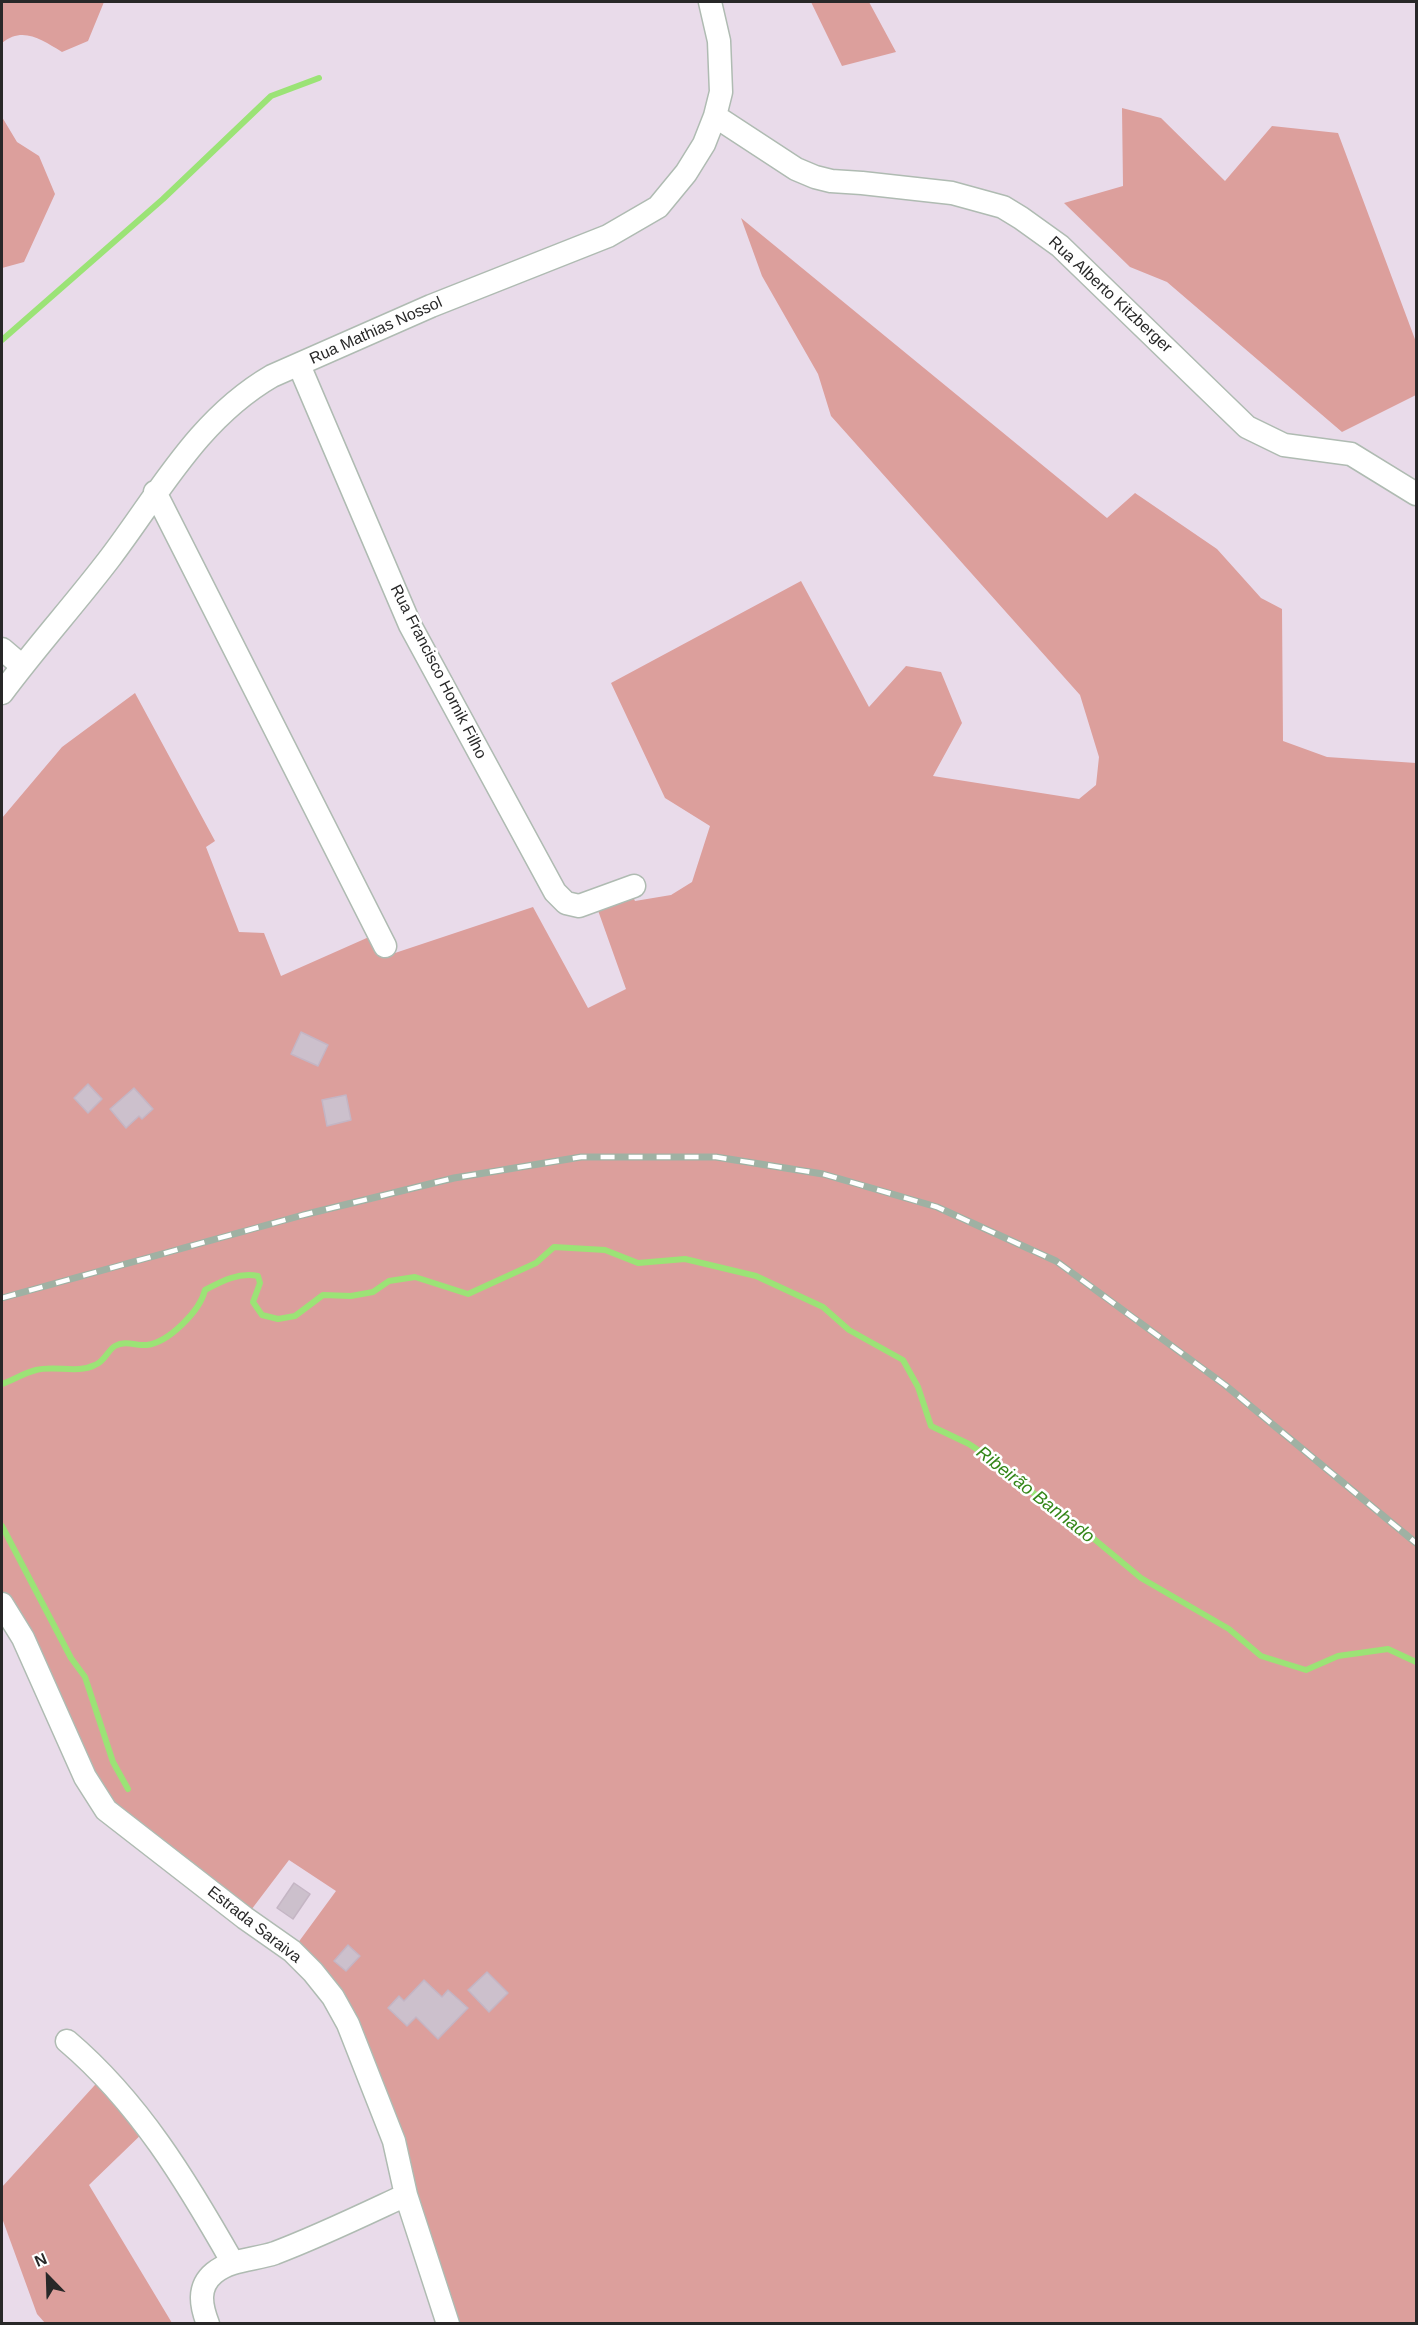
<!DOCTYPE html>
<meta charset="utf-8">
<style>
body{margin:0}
#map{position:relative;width:1418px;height:2325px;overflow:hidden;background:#e9dbea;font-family:Helvetica,sans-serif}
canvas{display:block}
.frame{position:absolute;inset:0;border:3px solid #282828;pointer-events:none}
.north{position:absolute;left:18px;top:2247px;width:60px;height:60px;-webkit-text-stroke:4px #fff;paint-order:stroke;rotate:337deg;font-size:16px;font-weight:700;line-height:24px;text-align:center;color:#282828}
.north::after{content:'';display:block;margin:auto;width:21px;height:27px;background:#282828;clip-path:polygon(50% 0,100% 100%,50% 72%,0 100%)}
</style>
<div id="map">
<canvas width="1418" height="2325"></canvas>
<div class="frame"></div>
<div class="north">N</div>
</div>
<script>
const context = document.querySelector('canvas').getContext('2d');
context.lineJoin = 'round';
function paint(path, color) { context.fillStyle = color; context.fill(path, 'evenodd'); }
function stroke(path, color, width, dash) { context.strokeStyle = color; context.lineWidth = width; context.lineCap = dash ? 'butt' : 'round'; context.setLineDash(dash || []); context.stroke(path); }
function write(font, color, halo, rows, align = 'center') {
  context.font = font + ' Helvetica,sans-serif'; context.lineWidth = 5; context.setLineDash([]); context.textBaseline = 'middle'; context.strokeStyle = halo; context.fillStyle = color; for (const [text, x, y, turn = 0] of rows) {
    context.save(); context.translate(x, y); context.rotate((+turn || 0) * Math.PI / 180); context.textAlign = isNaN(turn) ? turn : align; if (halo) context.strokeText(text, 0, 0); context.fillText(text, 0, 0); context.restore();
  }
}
paint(new Path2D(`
 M2,2H104L88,41L62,52C42,40 23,26 2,43Z
 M811,2H869L896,52L842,66Z
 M1122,108L1161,118L1225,181L1272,126L1338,133L1416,342V395L1342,432L1167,282L1130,267L1064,203L1123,186Z
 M2,117L17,142L39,156L55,194L24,262L2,268Z
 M741,218L1107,518L1135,493L1217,549L1261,598L1282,609L1283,741L1327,757L1416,763V2323H448L348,2024L292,1951L336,1891L289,1860L245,1918L106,1810L2,1604V818L62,747L135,693L215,841L206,847L239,932L264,933L281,976L378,933L392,954L533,907L588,1008L626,989L595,902L629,888L635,901L671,895L692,882L710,826L665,798L611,683L801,581L869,707L906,666L941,672L962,723L933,776L1079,799L1096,785L1099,757L1080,695L831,416L818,374L762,276Z
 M104,2075L148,2128L89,2185L172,2323H45L37,2314L2,2218V2187Z`), '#dc9f9c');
stroke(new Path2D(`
 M2,340L163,199L271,96L319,78
 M2,1384C13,1380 24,1373 36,1370C55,1365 77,1374 95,1365C104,1362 108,1350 115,1346C126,1340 136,1346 147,1345C169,1342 200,1311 205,1290C222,1281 239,1272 258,1276L260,1283L253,1302L262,1315L278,1319L295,1316L323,1295L351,1296L373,1292L389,1281L415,1277L468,1294L536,1263L554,1247L605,1250L638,1263L685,1259L756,1276L823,1307L849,1330L903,1360L918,1387L931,1426L969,1444L1005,1468L1032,1492L1064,1514L1141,1578L1229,1629L1261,1656L1306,1670L1338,1656L1388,1649L1416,1662
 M2,1526L71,1658L85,1677L113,1762L128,1789`), '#9be376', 6);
const building = new Path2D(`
 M301,1032L328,1045L318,1066L291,1054Z
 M88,1084L102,1099L88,1113L74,1098Z
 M134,1088L153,1109L142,1119L139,1116L126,1128L110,1109Z
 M346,1095L351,1120L327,1126L322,1100Z
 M294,1883L310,1894L293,1919L277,1908Z
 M348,1945L360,1956L346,1971L334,1961Z
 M487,1972L508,1993L489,2012L468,1990Z
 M424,1980L442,1997L448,1990L468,2008L438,2039L416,2017L407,2026L388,2008L399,1996L404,2001Z`);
paint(building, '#ccc0cc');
stroke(building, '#c4b5c4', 1.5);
const minor = new Path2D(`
 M715,116L796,169L815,177L831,181L862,183L952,193L1003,207L1021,218L1060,246L1247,427L1284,445L1351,454L1416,494
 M299,365L410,625L555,892L566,903L579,906L634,886
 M155,492L385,946
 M2,649L22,666
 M2,693C36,647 75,604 110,558C160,492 198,419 272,376L431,306L608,236L658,207L686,173L704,144L715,116L721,92L719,41L710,2
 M2,1604L23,1638L85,1777L106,1810L245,1918L292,1951L313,1972L333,1997L348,2024L394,2141L406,2195L448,2324
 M67,2041C139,2102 187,2182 233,2263
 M208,2324C201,2306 197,2287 214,2273C231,2259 255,2260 275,2253C320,2236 363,2215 406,2195`);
stroke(minor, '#afbbb2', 25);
stroke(minor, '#fff', 22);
const rail = new Path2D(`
 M2,1298L303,1215L454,1178L581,1157H716L823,1174L937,1207L1056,1261L1225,1385L1416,1543`);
stroke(rail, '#9fb1a3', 7);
stroke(rail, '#fff', 4.5, [14]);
write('16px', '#282828', '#fff', [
 ["Rua Alberto Kitzberger",1110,295,43],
 ["Rua Mathias Nossol",376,331,-24],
 ["Rua Francisco Hornik Filho",438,672,63],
 ["Estrada Saraiva",254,1925,38]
]);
write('italic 18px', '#348618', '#fff', [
 ["Ribeirão Banhado",1035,1495,38]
]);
</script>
